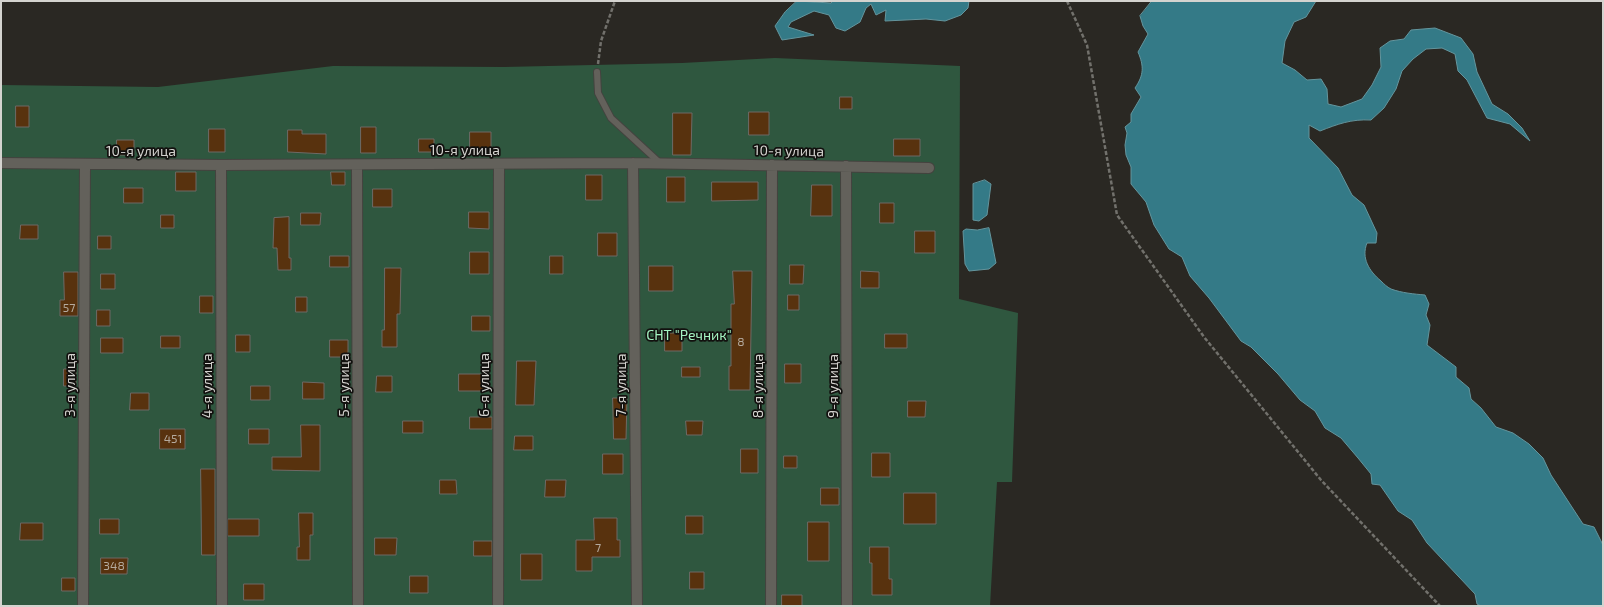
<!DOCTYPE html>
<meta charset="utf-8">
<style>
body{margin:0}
#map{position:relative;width:1604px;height:607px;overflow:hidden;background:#2a2823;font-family:"Exo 2",sans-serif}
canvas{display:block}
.frame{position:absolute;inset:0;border:2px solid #d4d3cf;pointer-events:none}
</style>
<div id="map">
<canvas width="1604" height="607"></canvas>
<div class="frame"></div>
</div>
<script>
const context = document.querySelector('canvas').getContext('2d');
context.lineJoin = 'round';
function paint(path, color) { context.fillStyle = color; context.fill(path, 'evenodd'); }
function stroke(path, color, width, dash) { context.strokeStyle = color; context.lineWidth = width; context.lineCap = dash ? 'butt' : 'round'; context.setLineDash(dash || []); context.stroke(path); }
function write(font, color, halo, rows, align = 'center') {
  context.font = font + ' "Exo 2",sans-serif'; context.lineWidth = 3.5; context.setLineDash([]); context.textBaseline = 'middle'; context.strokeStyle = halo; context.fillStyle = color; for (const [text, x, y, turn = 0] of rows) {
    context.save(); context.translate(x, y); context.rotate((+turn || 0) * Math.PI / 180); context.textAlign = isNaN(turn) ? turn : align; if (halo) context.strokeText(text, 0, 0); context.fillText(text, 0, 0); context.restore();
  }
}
paint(new Path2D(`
 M775,58L960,66L959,299L1018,313L1012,482H997L990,606H1V85L158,87L333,66L504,67L682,63Z`), '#2f573f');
const water = new Path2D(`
 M797,1L831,3L833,1H969L968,8L961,15L945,21L926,19L885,21L886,10L876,15L871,4L866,8L860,22L845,31L836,28L829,15L814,11L791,22L788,27L814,35L782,40L775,26L785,12Z
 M1152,1H1316L1306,17L1294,22L1285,41L1282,63L1295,70L1307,80L1321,79L1327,89L1328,104L1341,107L1362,99L1372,85L1381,67L1380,48L1390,41L1404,39L1411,30L1435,28L1461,38L1473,54L1477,72L1492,104L1508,114L1522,128L1530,141L1510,124L1487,118L1467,80L1458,71L1455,54L1442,48L1426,49L1413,59L1402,71L1396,89L1384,108L1371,120C1351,119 1338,124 1320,131L1309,125V138L1338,168L1352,195L1364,205L1377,233L1376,243H1367C1361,258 1369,271 1381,281C1384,284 1387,287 1391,289C1402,293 1414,294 1425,295L1429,304L1426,315L1430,325L1427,345L1456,367V377L1469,388L1471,399L1481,408L1496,427L1513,433L1529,444L1543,458L1551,475L1583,524L1594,527L1603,545V606H1481L1477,604L1475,594L1427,543L1412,520L1398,511L1380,485L1372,484L1371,474L1358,458L1341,438L1325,428L1315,411L1300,400L1278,374L1251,347L1241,341L1209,298L1190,276L1182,257L1169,249L1154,225L1146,202L1131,184V167L1126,155L1125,145L1127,133L1125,127L1131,122V114L1141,97L1135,88C1144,75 1144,66 1138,52L1148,34L1143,26L1140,16Z
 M985,180L991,184L987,215L979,221L973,220V184Z
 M989,228L996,263L989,269L969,271L965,264L963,231L966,229L977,230Z`);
paint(water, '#347a87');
stroke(water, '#64959d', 1);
const building = new Path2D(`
 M840,97H852V109H840Z
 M16,106H29V127H16Z
 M749,112H769V135H749Z
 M673,113H692L691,155H673Z
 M361,127H376V153H361Z
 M209,129H225V152H209Z
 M288,130H302V134H326V154L288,152Z
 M470,132H491V154H470Z
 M419,139H434V152H419Z
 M894,139H920V156H894Z
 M117,140H134V155H117Z
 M176,172H196V191H176Z
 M331,172H345V185H332Z
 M586,175H602V200H586Z
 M667,177H685V202H667Z
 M712,182H758V200L712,201Z
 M812,185H832V216H811Z
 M124,188H143V203H124Z
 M373,189H392V207H373Z
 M880,203H894V223H880Z
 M469,212H489V229L469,228Z
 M301,213H321L320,225H301Z
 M161,215H174V228H161Z
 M289,217V258H291V270H278L277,248H273L274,218Z
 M21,225H38V239H20Z
 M915,231H935V253H915Z
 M598,233H617V256H598Z
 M98,236H111V249H98Z
 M470,252H489V274H470Z
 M330,256H349V267H330Z
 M550,256H563V274H550Z
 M790,265H804L803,284H790Z
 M649,266H673V291H649Z
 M385,268H401L400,314H397V347H382V330H384Z
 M733,271H752L750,390H729V366H731V304H734Z
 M861,271L879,272V288H861Z
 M64,272H78V316H60V300H64Z
 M101,274H115V289H101Z
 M788,295H799V310H788Z
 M200,296H213V313H200Z
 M296,297H307V312H296Z
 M97,310H110V326H97Z
 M472,316H490V331H472Z
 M665,333H682V351H665Z
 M885,334H907V348H885Z
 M236,335H250V352H236Z
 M161,336H180V348H161Z
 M101,338H123V353H101Z
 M330,340H348V357H330Z
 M517,361H536L534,405H516Z
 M785,364H801V383H785Z
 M682,367H700V377H682Z
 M64,369H76V386H64Z
 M459,374H488L487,391H459Z
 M377,376H392V392H376Z
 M303,382L324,383V399H303Z
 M251,386H270V400H251Z
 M131,393H149V410H130Z
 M613,398H627L626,439H614Z
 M908,401H926L925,417H908Z
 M470,417H492V429H470Z
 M403,421H423V433H403Z
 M686,421H703L702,435H687Z
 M301,425H320V471L272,470V457H301Z
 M160,429H185V449H160Z
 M249,429H269V444H249Z
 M515,436H533V450H514Z
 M741,449H758V473H741Z
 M872,453H890V477H872Z
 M603,454H623V474H603Z
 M784,456H797V468H784Z
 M201,469H215V555H202Z
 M440,480H456L457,494H440Z
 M546,480H566L565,497H545Z
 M821,488H839V505H821Z
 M904,493H936V524H904Z
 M299,513H313V535H310V560H297V547H299Z
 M686,516H703V534H686Z
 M594,518H617V540H620V557H592V571H576V540H594Z
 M100,519H119V534H100Z
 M228,519H259V536H228Z
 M808,522H829V561H808Z
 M21,523H43V540H20Z
 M375,538H397L396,555H375Z
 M474,541H492V556H474Z
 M870,547H889V579H892V595H872V563H870Z
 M521,554H542V580H521Z
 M101,558H128L127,574H101Z
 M690,572H704V589H690Z
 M410,576H428V593H410Z
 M62,578H75V591H62Z
 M244,584H264V600H244Z
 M782,595H802V606H782Z`);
paint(building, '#58320e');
stroke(building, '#6f6965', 1);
const lane = new Path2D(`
 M597,72L598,93L611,118L661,164`);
const street = new Path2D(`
 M1,163L221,165L633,163L929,168
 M633,163L637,606
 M221,165L222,606
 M357,165L358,606
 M846,166L847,606
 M83,606L85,165
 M498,606L499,164
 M771,606L772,165`);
stroke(lane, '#44433f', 8);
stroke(street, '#44433f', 12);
stroke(new Path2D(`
 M1067,1L1087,45L1117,215L1204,337L1321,480L1440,606
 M598,64L601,41L615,1`), '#72716c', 2.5, [4, 2]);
stroke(lane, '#63615b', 6);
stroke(street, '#63615b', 10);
write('12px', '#b5ab9f', null, [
 ["57",69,308],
 ["8",741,342],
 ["451",173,439],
 ["7",598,548],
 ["348",114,566]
]);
write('14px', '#d4d3cf', '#12110f', [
 ["10-я улица",465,150],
 ["10-я улица",141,151],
 ["10-я улица",789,151,1],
 ["3-я улица",70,385,-90],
 ["5-я улица",344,385,-90],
 ["6-я улица",484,385,-90],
 ["7-я улица",621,385,-90],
 ["4-я улица",207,386,-90],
 ["8-я улица",758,386,-90],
 ["9-я улица",833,386,-90]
]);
write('14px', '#a4f3c2', '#12110f', [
 ["СНТ \"Речник\"",689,335]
]);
</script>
